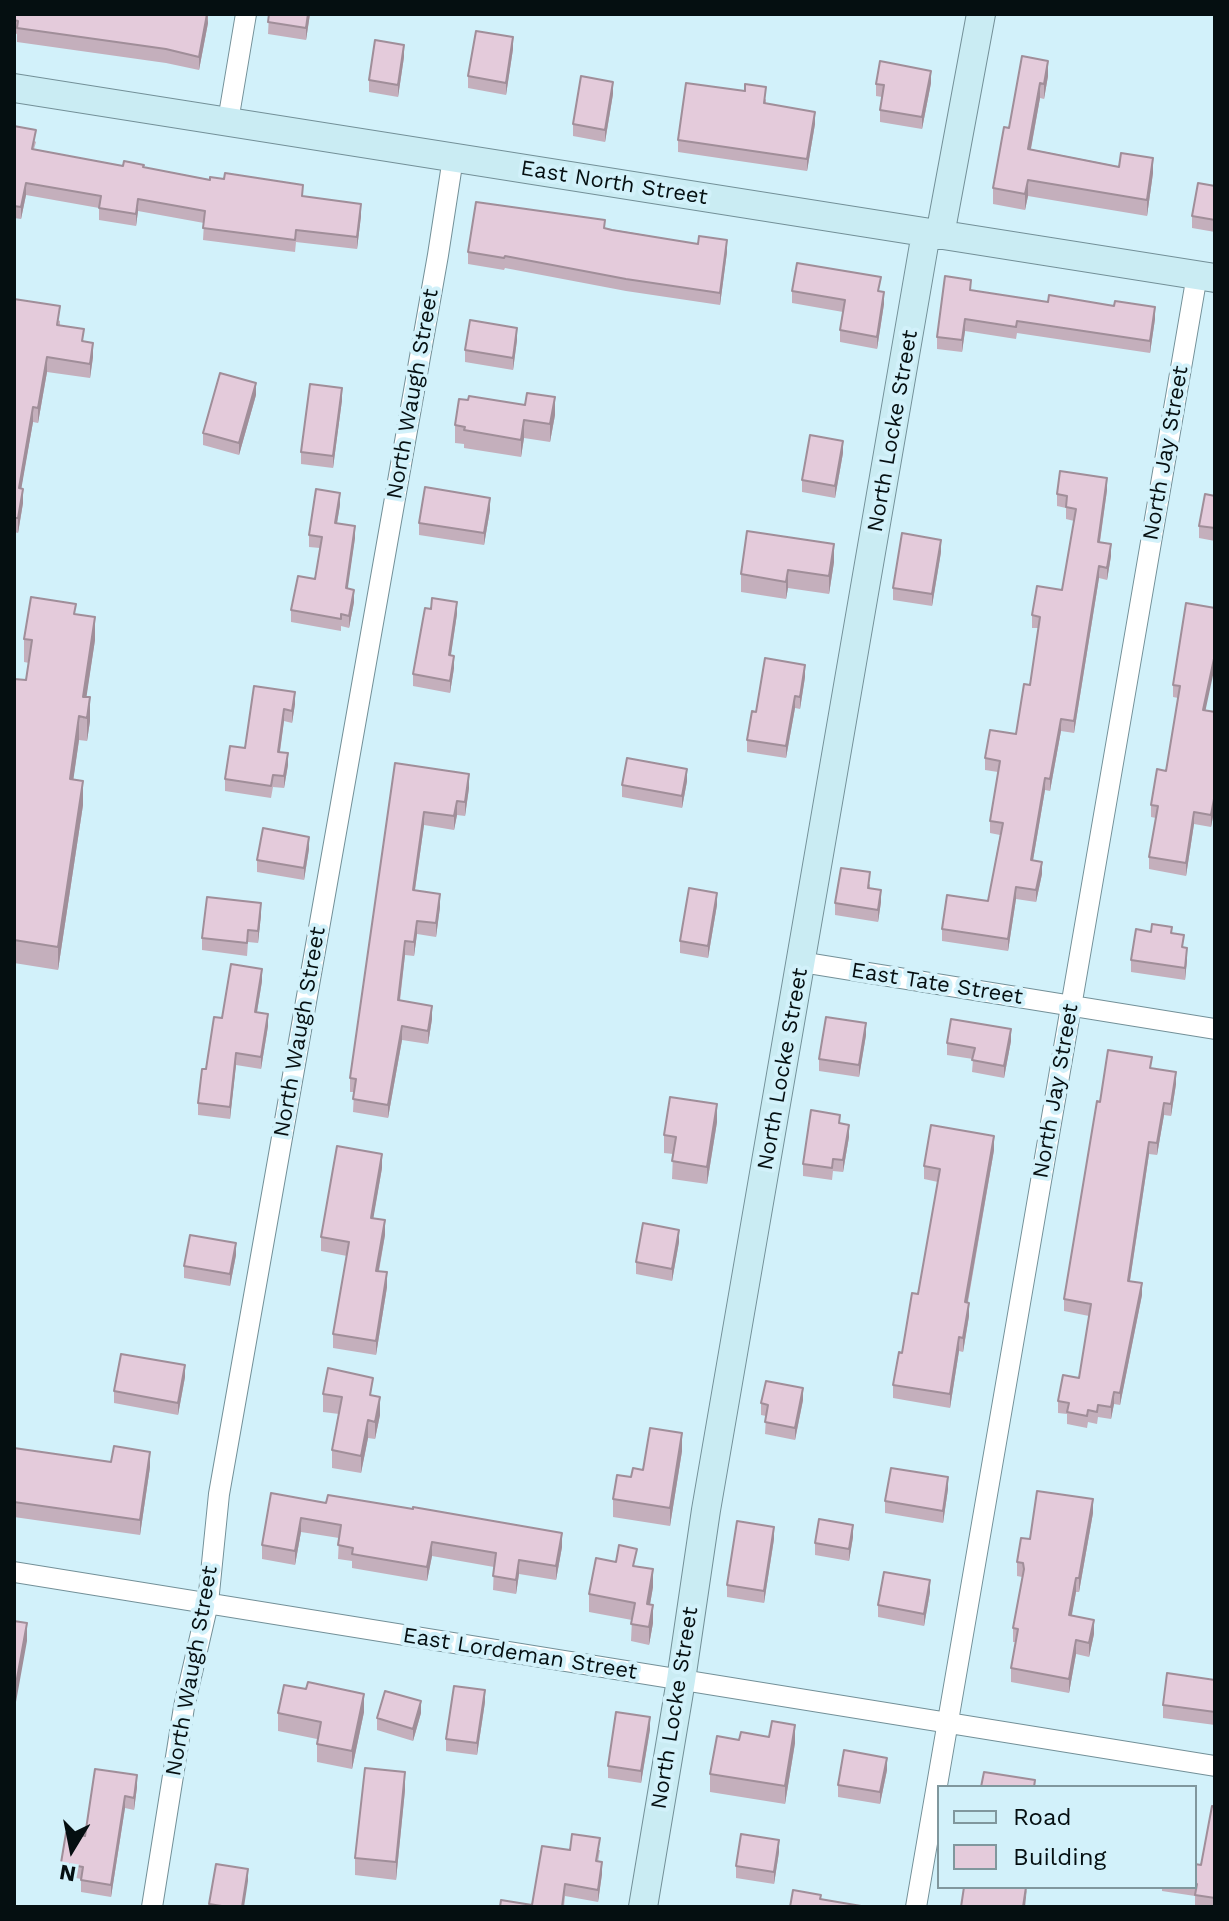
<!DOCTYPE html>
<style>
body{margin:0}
#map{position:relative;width:1229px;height:1921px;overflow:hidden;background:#d2f1fa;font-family:"Work Sans",sans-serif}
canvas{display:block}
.frame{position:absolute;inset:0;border:16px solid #050f11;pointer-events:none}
.legend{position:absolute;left:937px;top:1785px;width:260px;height:104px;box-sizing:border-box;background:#d2f1fa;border:2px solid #80979d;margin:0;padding:10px 14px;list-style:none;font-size:24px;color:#050f11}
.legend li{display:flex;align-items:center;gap:16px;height:40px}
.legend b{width:40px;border:2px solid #80979d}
.north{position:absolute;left:32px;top:1809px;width:80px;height:80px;-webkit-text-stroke:6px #d2f1fa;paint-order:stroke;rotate:190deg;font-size:22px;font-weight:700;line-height:32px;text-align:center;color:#050f11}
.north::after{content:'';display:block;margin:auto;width:28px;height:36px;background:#050f11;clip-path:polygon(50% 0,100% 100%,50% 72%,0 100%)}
</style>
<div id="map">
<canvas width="1229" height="1921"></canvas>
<div class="frame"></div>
<ul class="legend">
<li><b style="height:10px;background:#caecf3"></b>Road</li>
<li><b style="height:22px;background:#e4cbdb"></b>Building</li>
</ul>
<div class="north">N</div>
</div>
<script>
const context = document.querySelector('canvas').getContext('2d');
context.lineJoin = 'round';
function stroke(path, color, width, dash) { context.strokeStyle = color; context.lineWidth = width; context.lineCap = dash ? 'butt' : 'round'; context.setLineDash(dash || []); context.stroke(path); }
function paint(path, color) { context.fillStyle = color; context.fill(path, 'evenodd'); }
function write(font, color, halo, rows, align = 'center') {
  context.font = font + ' "Work Sans",sans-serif'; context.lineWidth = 8; context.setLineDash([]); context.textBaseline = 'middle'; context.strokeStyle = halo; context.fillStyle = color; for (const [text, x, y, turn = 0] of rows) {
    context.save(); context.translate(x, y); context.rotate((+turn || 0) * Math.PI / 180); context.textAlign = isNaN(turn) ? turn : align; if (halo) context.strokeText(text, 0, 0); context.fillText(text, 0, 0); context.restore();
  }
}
const street = new Path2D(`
 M228,121L246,14
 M801,962L1215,1029
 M14,1572L1215,1766
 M152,1907L184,1707L208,1603L219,1494L438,255L453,158
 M916,1907L1197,275`);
const secondary = new Path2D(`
 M14,88L1215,278
 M940,235L981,14
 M643,1907L681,1680L706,1510L926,233`);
stroke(street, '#739098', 22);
stroke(secondary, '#739098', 30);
stroke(street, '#fff', 20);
stroke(secondary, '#caecf3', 28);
paint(new Path2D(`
 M14,14H208V23L199,70L166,63L17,42V34L14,33Z
 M269,14H310L306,40L268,34Z
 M513,49L506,95L468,88V76Z
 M1022,56L1048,76L1044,99L1040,98L1031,149L1153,173L1147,216L1028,196L1025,210L993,204V188L1009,128Z
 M404,57L398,97L369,92V80Z
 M931,83L922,129L880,122V110L882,97L876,96V84Z
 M613,94L605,142L573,136V124Z
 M766,99V103L815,124L807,171L678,152V140Z
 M14,126L36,142L34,149L123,166L144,167L303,197L361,216L357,249L296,242L295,252L203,240L204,223L138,211L136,226L99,220V208L26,195L21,219L14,218Z
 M1215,186V243V232L1192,228V216Z
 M605,228L698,244L727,252L720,305L626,291L505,268L504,270L468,264V252Z
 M971,290L1155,319L1150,353L1017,333L1016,339L965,331L962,352L937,349V337Z
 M792,291H880L884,304L877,349L840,342V330L843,312L792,303Z
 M14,299L60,321V325L84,341L93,357L90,378L47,372L38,423L33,422L21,488L23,503L18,533L14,532Z
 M517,340L513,370L465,362V350Z
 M256,395L239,455L203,445V433Z
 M342,400L333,468L301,464V452Z
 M468,400L555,415L550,442L524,438L521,457L464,448V444L455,443V425Z
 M843,453L835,498L802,492V480Z
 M1107,490L1100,542L1111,556L1107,580L1099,578L1074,733L1061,731L1050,791L1045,790L1033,860L1042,874L1036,902L1016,899L1008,951L942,941V929L988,901L1000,835L990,833V821L998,772L985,770V758L1016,734L1030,685L1039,628H1032V615L1062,590L1074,521L1066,519V508L1057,506V494Z
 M1215,496V541L1199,538V526Z
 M340,505L337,523L355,538L347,589L354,602L349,628L341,626V631L291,622V610L315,579L320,548L309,547V535Z
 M490,510L484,545L419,535V523Z
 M941,552L932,606L893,600V588Z
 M834,562L829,594L788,588L786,599L741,592V574Z
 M1186,603L1205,711L1215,712V811H1214L1211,827L1194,824L1186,876L1149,869V857L1156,818L1151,817V805L1166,771L1178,698L1173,697V685Z
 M76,614L95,640L86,697L90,721L87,741L79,740L73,780L83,805L58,970L14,963V679L26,680L29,663L24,662V639Z
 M457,614L451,655L454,668L450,693L413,686V674Z
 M805,677L800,709L795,708L786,758L747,752V740L756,712Z
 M254,686L295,704L292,723L284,721L280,752L288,765L284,788L273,787L271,798L225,791V779L245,748Z
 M395,763L469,788L465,816L457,815L454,830L424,825L415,890L440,907L436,937L417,934L414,956L405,955L400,1001L432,1019L428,1044L402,1040L388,1118L353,1112L354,1092H350V1078Z
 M687,781L682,808L622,797V785Z
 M309,849L304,880L257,872V860Z
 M870,884V888L881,902L878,922L835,915V903Z
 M717,905L708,958L680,953V941Z
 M261,915L258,943L248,942L247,956L202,950V938Z
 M1151,932L1172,933L1184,948L1187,960L1185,980L1131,972V960Z
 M262,981L257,1012L268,1026L261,1069L236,1065L230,1119L198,1115V1103L206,1069L222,1018Z
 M866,1035L859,1077L819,1071V1059Z
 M1011,1041L1004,1078L972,1072L973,1059L947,1055V1043Z
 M1152,1068L1176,1084L1171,1116L1164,1115L1157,1155L1149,1154L1130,1281L1142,1295L1120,1405L1114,1404L1111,1419L1098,1417L1097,1424L1088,1422L1087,1428L1067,1424V1414L1058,1413V1401L1079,1378L1089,1316L1064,1311V1299L1100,1102Z
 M717,1122L707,1184L672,1179L673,1154L664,1153V1135Z
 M840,1124L849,1137L843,1172L833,1171L832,1180L803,1176V1164Z
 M994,1150L968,1302L969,1316L963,1352L959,1351L950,1408L893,1398V1385L918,1294L938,1182L924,1179V1166Z
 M382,1168L373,1218L385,1235L379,1271L387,1287L376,1355L333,1348V1334L347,1256L321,1251V1237Z
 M679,1242L672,1281L636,1274V1262Z
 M236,1255L230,1286L184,1278V1266Z
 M185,1377L178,1415L114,1403V1391Z
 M323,1394L373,1396L380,1415L375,1439L368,1438L361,1473L332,1468V1450L339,1414L323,1412Z
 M803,1400L795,1440L765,1434L766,1416L761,1415V1403Z
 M14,1448L150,1467L140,1535L14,1517Z
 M682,1451L670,1526L613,1517V1499L631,1477Z
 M948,1489L943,1523L885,1513V1501Z
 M271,1493L562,1547L556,1580L519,1574L516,1594L493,1590L494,1567L432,1556L427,1581L352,1568V1561L338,1559L339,1538L301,1532L295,1565L262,1559V1545Z
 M1093,1513L1079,1592H1076L1072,1615L1094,1634L1089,1657L1076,1654L1069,1693L1011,1682V1668L1016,1642H1013V1628L1022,1577L1017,1576V1562L1030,1539Z
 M853,1537L849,1561L815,1555V1543Z
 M774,1539L764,1603L727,1597V1585Z
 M636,1567L653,1587L650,1604L653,1623L649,1645L631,1641L632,1620L589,1612V1594Z
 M930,1592L924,1626L878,1617V1605Z
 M1215,1680V1725L1163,1718V1705Z
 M485,1702L477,1755L446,1751V1739Z
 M364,1712L352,1769L317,1762V1739L278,1731V1713Z
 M421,1713L413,1741L377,1730V1718Z
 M650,1729L641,1783L608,1778V1766Z
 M739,1740L795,1743L785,1804L710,1792V1774Z
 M95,1769L137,1787L134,1810L125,1808L111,1897L81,1892V1879L61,1875V1863L85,1836Z
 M887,1770L880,1804L838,1797V1785Z
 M405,1790L396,1880L355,1875V1858Z
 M1215,1807V1907H1195V1896L1162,1891V1887H1195V1864L1201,1865Z
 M570,1850H600L598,1862L602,1874L598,1902L565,1896L564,1907H500L532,1905Z
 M779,1852L774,1884L736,1878V1866Z`), '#c4afbc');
paint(new Path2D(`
 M207,14L208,23L199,70V57Z
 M308,14H310L306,40V28Z
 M513,37V49L506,95V83Z
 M404,45V57L398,97V85Z
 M1048,61V76L1044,99V84Z
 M931,71V83L922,129V117Z
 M613,82V94L605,142V130Z
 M1040,83V98L1028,164V149Z
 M815,112V124L807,171V159Z
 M1153,158V173L1147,216V200Z
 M1028,180V196L1025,210V194Z
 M26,183V195L21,219V207Z
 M138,199V211L136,226V214Z
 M361,204V216L357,249V237Z
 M727,240V252L720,305V293Z
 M884,292V304L877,349V337Z
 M1155,307V319L1150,353V341Z
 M965,319V331L962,352V340Z
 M517,328V340L513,370V358Z
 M93,343V357L90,378V364Z
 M47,357V372L38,423V408Z
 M256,383V395L239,455V443Z
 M342,388V400L333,468V456Z
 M555,397V415L550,442V424Z
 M33,407V422L19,502V488Z
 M524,420V438L521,457V440Z
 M843,441V453L835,498V486Z
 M1107,478V490L1098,554V542Z
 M23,489V503L18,533V518Z
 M340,493V505L335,535V523Z
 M490,498V510L484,545V533Z
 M355,526V538L346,601V588Z
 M941,540V552L932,606V594Z
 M834,544V562L829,594V576Z
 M1111,544V556L1107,580V568Z
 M1099,566V578L1074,733V721Z
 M788,570V588L786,599V582Z
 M354,590V602L349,628V616Z
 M457,602V614L449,667V655Z
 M95,617V640L83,720V697Z
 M1215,654V666L1203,722V710Z
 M454,656V668L450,693V681Z
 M805,665V677L800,709V697Z
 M295,692V704L292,723V711Z
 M795,696V708L786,758V746Z
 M90,697V721L87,741V718Z
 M284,709V721L278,764V752Z
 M79,716V740L70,803V779Z
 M1061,719V731L1050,791V779Z
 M288,753V765L284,788V776Z
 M687,769V781L682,808V796Z
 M469,774V788L465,816V802Z
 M1045,778V790L1031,872V860Z
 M83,781V805L58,970V947Z
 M1214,799V811L1211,827V815Z
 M457,801V815L454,830V816Z
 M424,812V825L413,903V890Z
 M1194,812V824L1186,876V863Z
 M309,837V849L304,880V868Z
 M1042,862V874L1036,902V890Z
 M1016,887V899L1008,951V939Z
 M881,890V902L878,922V910Z
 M717,893V905L708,958V946Z
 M440,894V907L436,937V923Z
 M261,903V915L258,943V931Z
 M417,921V934L414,956V942Z
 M405,941V955L398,1014V1000Z
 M1187,948V960L1185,980V968Z
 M262,969V981L255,1024V1012Z
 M432,1006V1019L428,1044V1031Z
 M268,1014V1026L261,1069V1057Z
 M866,1023V1035L859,1077V1065Z
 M402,1026V1040L388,1118V1105Z
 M1011,1029V1041L1004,1078V1066Z
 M236,1053V1065L230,1119V1107Z
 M1176,1072V1084L1171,1116V1104Z
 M1164,1103V1115L1157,1155V1143Z
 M717,1104V1122L707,1184V1167Z
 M849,1125V1137L843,1172V1160Z
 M994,1136V1150L965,1316V1302Z
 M1149,1142V1154L1128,1293V1281Z
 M382,1154V1168L371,1232V1218Z
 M385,1220V1235L376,1285V1271Z
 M679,1230V1242L672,1281V1269Z
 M236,1243V1255L230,1286V1274Z
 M387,1272V1287L376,1355V1341Z
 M1142,1283V1295L1120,1405V1393Z
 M969,1303V1316L963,1352V1338Z
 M959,1337V1351L950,1408V1394Z
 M185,1365V1377L178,1415V1403Z
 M803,1388V1400L795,1440V1428Z
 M1114,1392V1404L1111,1419V1407Z
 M380,1397V1415L375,1439V1422Z
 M368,1420V1438L361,1473V1456Z
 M682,1433V1451L670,1526V1508Z
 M150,1452V1467L140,1535V1520Z
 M948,1477V1489L943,1523V1511Z
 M1093,1499V1513L1079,1592V1578Z
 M301,1518V1532L295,1565V1551Z
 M853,1525V1537L849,1561V1549Z
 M774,1527V1539L764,1603V1591Z
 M562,1533V1547L556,1580V1566Z
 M432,1542V1556L427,1581V1567Z
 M519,1560V1574L516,1594V1580Z
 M653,1569V1587L647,1622V1604Z
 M1076,1578V1592L1069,1629V1615Z
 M930,1580V1592L924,1626V1614Z
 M653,1605V1623L649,1645V1627Z
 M1094,1620V1634L1089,1657V1643Z
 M27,1623V1641L14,1713V1695Z
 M1076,1640V1654L1069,1693V1679Z
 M485,1690V1702L477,1755V1743Z
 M364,1694V1712L352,1769V1751Z
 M421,1701V1713L413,1741V1729Z
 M650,1717V1729L641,1783V1771Z
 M795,1725V1743L785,1804V1786Z
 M887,1758V1770L880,1804V1792Z
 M405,1772V1790L396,1880V1862Z
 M137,1775V1787L134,1810V1798Z
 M125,1796V1808L111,1897V1885Z
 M779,1840V1852L774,1884V1872Z
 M602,1862V1874L598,1902V1890Z
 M248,1869V1881L244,1907H242Z
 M1027,1887L1025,1907H1023Z`), '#a08e99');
const building = new Path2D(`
 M14,14H207L199,57L166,49L17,28L18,21L14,20Z
 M269,14H308L306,28L268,22Z
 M476,31L513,37L506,83L468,76Z
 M375,40L404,45L398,85L369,80Z
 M1022,56L1048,61L1044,84L1040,83L1028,149L1119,167L1121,153L1153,158L1147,200L1028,180L1025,194L993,188L1004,127L1009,128Z
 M880,61L931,71L922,117L880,110L884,85L876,84Z
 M581,76L613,82L605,130L573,124Z
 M686,83L745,91V84L766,87L764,103L815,112L807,159L678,140Z
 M14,126L36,130L32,149L123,166L124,161L144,165L143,167L210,180V177L224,179L225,173L303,185L302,196L361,204L357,237L296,230L295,240L203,228L205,211L138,199L136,214L99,208L101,196L26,183L21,207L14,206Z
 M1198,183L1215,186V220L1192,216Z
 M476,202L605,220L604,228L612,230L698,244L699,236L727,240L720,293L626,279L505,256L504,258L468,252Z
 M797,263L881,277L878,291L884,292L877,337L840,330L845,300L792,291Z
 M945,276L971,280L970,290L1048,302L1049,295L1114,306L1115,301L1155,307L1150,341L1017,321L1016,327L965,319L962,340L937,337Z
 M14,299L60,306L57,325L84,329L82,341L93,343L90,364L47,357L38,408L33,407L19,488L23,489L18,518H14Z
 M470,320L517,328L513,358L465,350Z
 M220,373L256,383L239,443L203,433Z
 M310,384L342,388L333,456L301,452Z
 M527,393L555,397L550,424L524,420L521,440L464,430L465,427L455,425L459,399L468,400L469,396L525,405Z
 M810,435L843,441L835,486L802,480Z
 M1060,471L1107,478L1098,542L1111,544L1107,568L1099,566L1074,721L1061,719L1050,779L1045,778L1031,860L1042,862L1036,890L1016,887L1008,939L942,929L947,895L988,901L1003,823L990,821L1000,761L985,758L990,730L1016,734L1024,684L1030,685L1040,617L1032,615L1037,586L1062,590L1076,509L1066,507L1067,496L1057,494Z
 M425,487L490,498L484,533L419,523Z
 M316,489L340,493L335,523L355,526L346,588L354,590L349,616L341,614V619L291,610L298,576L315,579L322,537L309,535Z
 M1205,494L1215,496V528L1199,526Z
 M747,531L834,544L829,576L788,570L786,582L741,574Z
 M902,533L941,540L932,594L893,588Z
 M31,597L76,604L74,614L95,617L83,697H90L87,718L79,716L70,779L83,781L58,947L14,940V679L26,680L32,640L24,639Z
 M432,598L457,602L449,655L454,656L450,681L413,674L425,608L431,609Z
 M1186,603L1215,608V654L1203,710L1215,712V799H1214L1211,815L1194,812L1186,863L1149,857L1158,806L1151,805L1157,769L1166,771L1180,686L1173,685Z
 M765,658L805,665L800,697L795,696L786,746L747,740L752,711L756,712Z
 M254,686L295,692L292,711L284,709L278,752L288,753L284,776L273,775L271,786L225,779L230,746L245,748Z
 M627,758L687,769L682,796L622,785Z
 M395,763L469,774L465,802L457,801L454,816L424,812L413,890L440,894L436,923L417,921L414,942L405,941L398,1000L432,1006L428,1031L402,1026L388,1105L353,1099L356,1079L350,1078Z
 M263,828L309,837L304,868L257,860Z
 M841,868L870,872L868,888L881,890L878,910L835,903Z
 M689,888L717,893L708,946L680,941Z
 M207,897L261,903L258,931L248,930L247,943L202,938Z
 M1152,924L1172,927L1171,933L1184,935L1182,947L1187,948L1185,968L1131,960L1136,929L1151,932Z
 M231,964L262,969L255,1012L268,1014L261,1057L236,1053L230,1107L198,1103L202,1069H206L214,1017L222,1018Z
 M826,1017L866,1023L859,1065L819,1059Z
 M951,1019L1011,1029L1004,1066L972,1060L975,1048L947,1043Z
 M1108,1050L1152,1057L1150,1068L1176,1072L1171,1104L1164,1103L1157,1143L1149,1142L1128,1281L1142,1283L1120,1393L1114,1392L1111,1407L1098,1405L1097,1412L1088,1410L1087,1416L1067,1412L1069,1403L1058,1401L1063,1375L1079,1378L1091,1304L1064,1299L1097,1101L1100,1102Z
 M670,1097L717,1104L707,1167L672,1161L676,1137L664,1135Z
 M811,1110L840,1115L839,1123L849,1125L843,1160L833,1159L832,1168L803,1164Z
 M931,1125L994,1136L965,1302L969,1303L963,1338L959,1337L950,1394L893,1385L899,1352L902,1353L912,1293L918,1294L940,1169L924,1166Z
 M337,1146L382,1154L371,1218L385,1220L376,1271L387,1272L376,1341L333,1334L349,1242L321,1237Z
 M643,1223L679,1230L672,1269L636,1262Z
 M190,1235L236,1243L230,1274L184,1266Z
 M121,1354L185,1365L178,1403L114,1391Z
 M328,1368L373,1378L370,1395L380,1397L375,1422L368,1420L361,1456L332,1450L342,1397L323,1394Z
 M766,1381L803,1388L795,1428L765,1422L768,1405L761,1403Z
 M650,1428L682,1433L670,1508L613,1499L617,1475L631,1477L633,1468L643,1470Z
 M114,1446L150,1452L140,1520L14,1502V1448L111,1462Z
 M891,1468L948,1477L943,1511L885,1501Z
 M1037,1491L1093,1499L1079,1578H1076L1069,1615L1094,1620L1089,1643L1076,1640L1069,1679L1011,1668L1018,1629L1013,1628L1024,1569L1023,1563L1017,1562L1021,1538L1030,1539Z
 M271,1493L326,1503L328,1495L413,1509V1507L562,1533L556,1566L519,1560L516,1580L493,1576L496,1553L432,1542L427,1567L352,1554L353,1548L338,1545L341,1525L301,1518L295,1551L262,1545Z
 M819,1519L853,1525L849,1549L815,1543Z
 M737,1521L774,1527L764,1591L727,1585Z
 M619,1545L637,1549L633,1566L653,1569L647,1604L653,1605L649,1627L631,1624L635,1603L589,1594L596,1558L616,1562Z
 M884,1572L930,1580L924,1614L878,1605Z
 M14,1621L27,1623L14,1695Z
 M1167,1673L1215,1680V1712L1163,1705Z
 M308,1682L364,1694L352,1751L317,1744L321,1722L278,1713L284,1685L306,1689Z
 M454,1686L485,1690L477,1743L446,1739Z
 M385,1691L421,1701L413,1729L377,1718Z
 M616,1712L650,1717L641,1771L608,1766Z
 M772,1721L795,1725L785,1786L710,1774L717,1736L739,1740L741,1732L769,1737Z
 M844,1750L887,1758L880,1792L838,1785Z
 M365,1768L405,1772L396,1862L355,1858Z
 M95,1769L137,1775L134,1798L125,1796L111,1885L81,1880L83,1867L61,1863L66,1833L85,1836Z
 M984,1772L1035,1780L1034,1787H981Z
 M1212,1806L1215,1807V1898L1195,1895L1197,1884H1195V1864L1201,1865Z
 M572,1834L600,1838L596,1861L602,1862L598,1890L565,1884L562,1907H500L501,1900L532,1905L542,1846L570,1850Z
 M741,1834L779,1840L774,1872L736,1866Z
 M216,1864L248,1869L242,1907H228L209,1904Z
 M964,1887H1026L1023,1907H961Z
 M793,1890L821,1895L820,1899L867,1907H790Z`);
paint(building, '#e4cbdb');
stroke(building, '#a08e99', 2);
write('22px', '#050f11', '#d2f1fa', [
 ["East North Street",614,183,9],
 ["North Waugh Street",413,394,-80],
 ["North Locke Street",893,431,-80],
 ["North Jay Street",1166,453,-80],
 ["East Tate Street",937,984,9],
 ["North Waugh Street",300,1032,-80],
 ["North Locke Street",783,1069,-80],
 ["North Jay Street",1056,1091,-80],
 ["East Lordeman Street",520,1654,9],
 ["North Waugh Street",192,1671,-80],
 ["North Locke Street",675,1708,-81]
]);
</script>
